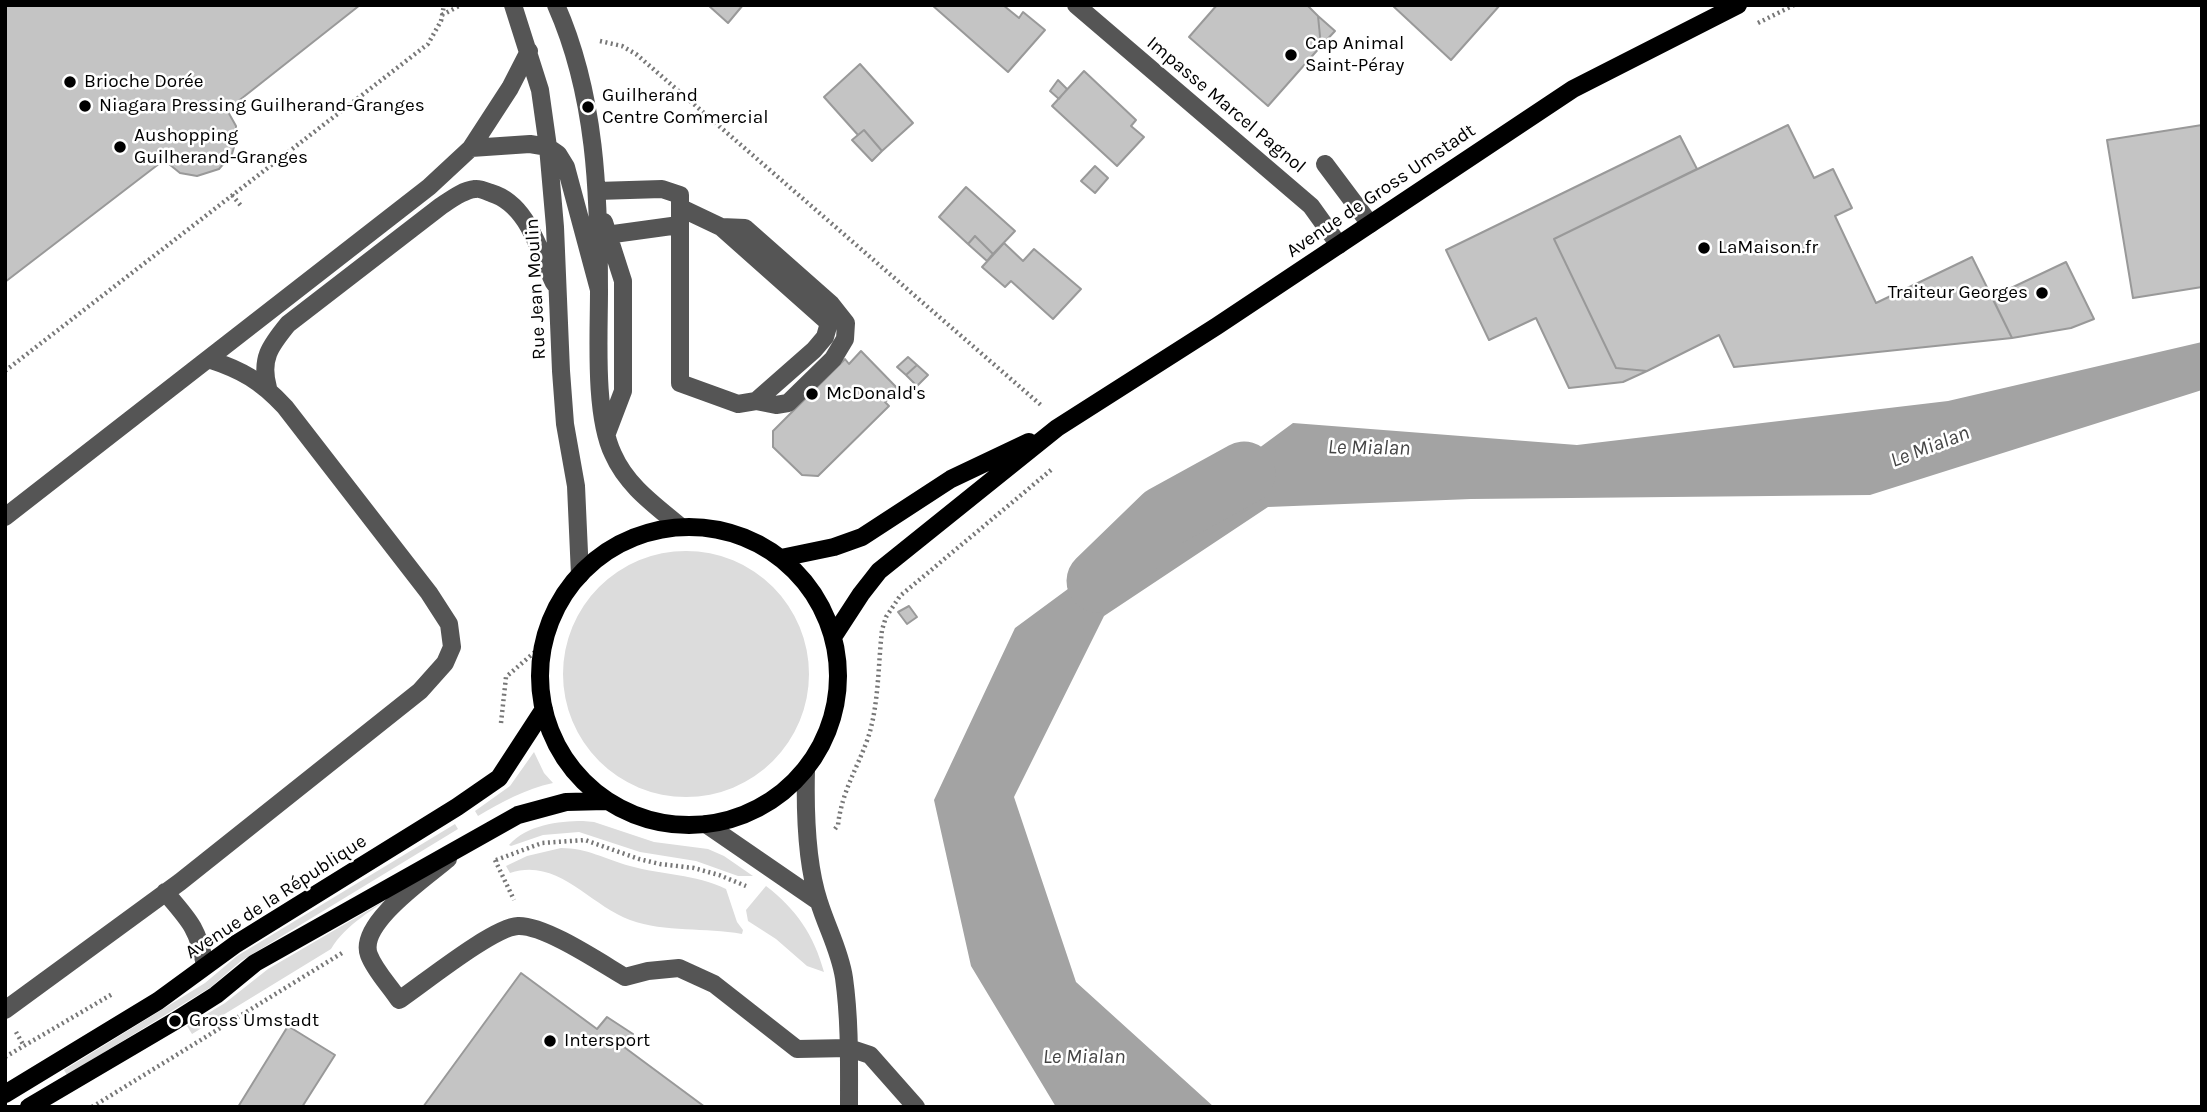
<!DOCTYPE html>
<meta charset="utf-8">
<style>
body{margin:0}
#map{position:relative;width:2207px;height:1112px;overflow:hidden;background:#fff;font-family:Karla,sans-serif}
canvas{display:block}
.frame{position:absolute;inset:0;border:7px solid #000;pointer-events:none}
</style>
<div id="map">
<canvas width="2207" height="1112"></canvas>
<div class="frame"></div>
</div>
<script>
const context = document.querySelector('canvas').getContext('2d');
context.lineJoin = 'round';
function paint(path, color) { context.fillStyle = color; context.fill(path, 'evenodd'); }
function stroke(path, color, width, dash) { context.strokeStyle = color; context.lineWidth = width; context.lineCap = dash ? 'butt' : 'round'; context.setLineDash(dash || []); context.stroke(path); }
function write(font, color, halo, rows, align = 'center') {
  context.font = font + ' Karla,sans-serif'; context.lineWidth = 5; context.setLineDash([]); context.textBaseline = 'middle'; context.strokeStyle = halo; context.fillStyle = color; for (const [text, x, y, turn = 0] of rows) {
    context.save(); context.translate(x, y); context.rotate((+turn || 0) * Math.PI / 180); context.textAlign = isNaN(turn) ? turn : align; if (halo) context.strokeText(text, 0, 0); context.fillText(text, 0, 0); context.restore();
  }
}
paint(new Path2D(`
 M563 674a123 123 0 1 1 246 0a123 123 0 1 1-246 0Z
 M534,752L544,773L553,783C525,789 502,802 478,816L475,811L510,786Z
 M583,821L594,822L654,842L708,849L724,856L753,876H738L696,861L640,852L579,832L543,835L511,846L509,845C527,825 558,821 583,821Z
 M455,824L458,829L241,961L211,987L67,1075L64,1070L205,983L237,956Z
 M561,848C587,848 605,859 630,866C662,875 695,874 726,889L737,922L743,930L742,934C705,927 666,933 630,920C589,905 558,857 510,873L506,866L527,856Z
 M766,886C796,909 814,935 824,972L807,966L776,939L748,921L746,910Z
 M398,893C374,909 346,924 331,949L192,1034L187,1026L225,1003L268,969Z`), '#dcdcdc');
paint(new Path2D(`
 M2202,342V390L1870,495L1471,499L1268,507L1104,616L1014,797L1076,982L1214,1107H1056L971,966L934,800L1015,628L1293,423L1577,445L1948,401Z`), '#a3a3a3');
stroke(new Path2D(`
 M1098,581L1164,517L1244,473`), '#a3a3a3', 63);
const building = new Path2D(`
 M5,5H360L227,110L236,126V140L232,154L219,169L197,176L180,173L164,160L5,282Z
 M708,5H743L728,23Z
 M932,5H1003L1019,18L1023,12L1045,30L1008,72Z
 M1217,5H1307L1318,16L1321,46L1268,106L1189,37Z
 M1392,5H1500L1451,60Z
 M1318,16L1335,31L1321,46Z
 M860,64L913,123L882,151L864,130L858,135L824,97Z
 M1084,71L1136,120L1131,126L1144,137L1117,166L1052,106Z
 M1058,80L1067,89L1059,99L1050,91Z
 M1788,125L1814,178L1833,169L1852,208L1835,216L1876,303L1972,257L2012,338L1734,367L1719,335L1647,371L1616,368L1554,239Z
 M2202,125V287L2133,298L2107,140Z
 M864,130L882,151L872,161L852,140Z
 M1680,136L1697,169L1554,239L1616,368L1647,371L1623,382L1569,388L1536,318L1489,340L1446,250Z
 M1095,166L1108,178L1095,193L1081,181Z
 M966,187L1015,231L993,254L975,236L968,244L939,217Z
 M975,236L993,254L987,261L968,244Z
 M1004,243L1023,261L1034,249L1081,289L1053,319L1011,281L1005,287L982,267Z
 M2066,262L2094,319L2071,328L2012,338L1992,297Z
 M861,351L899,390L885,402L889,406L818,476L802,475L773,447V431L845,359L849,364Z
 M908,357L917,365L906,375L897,367Z
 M917,365L928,375L917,386L906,375Z
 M909,606L917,617L907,624L898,612Z
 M521,973L597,1029L607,1017L633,1034L624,1047L705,1107H423Z
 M288,1026L335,1055L302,1107H238Z`);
paint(building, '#c4c4c4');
stroke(building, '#999', 2);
stroke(new Path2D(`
 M442,15L461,5
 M1758,23L1794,5
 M600,41L622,46L636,54L1042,406
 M232,195L242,207
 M5,371L428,44L441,21L444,5
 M501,723L506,677L544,644
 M835,829L838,825C842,791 857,769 868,738C879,704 878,665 882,630L886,617L900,596L1051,470
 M495,860L514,900
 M496,860L542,843L585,840L639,859L660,864L694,868L719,875L746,886
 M16,1032L24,1046
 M5,1057L114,993
 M92,1107L342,953`), '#777', 4.5, [2, 3.5]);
stroke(new Path2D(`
 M513,5L540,90L548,147L555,227L561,371L565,424L576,486L580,575
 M556,5C596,95 599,194 599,291C599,336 594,414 613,454C627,486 655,505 681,527
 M1076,5L1311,206L1339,245
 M471,148L510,88L529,51
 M1325,164L1370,224
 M597,191L662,189L680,195V383L738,404L756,401L814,350L825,337L829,323L721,227L681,208
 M604,222L623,281V391L607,433
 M721,227L745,228L831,304L846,323L845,339L833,359L788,403L776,405L756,401
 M599,236L679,225
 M268,388C260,359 270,346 288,324L441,206C450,200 463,190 475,189C479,188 486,191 491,193C528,204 539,251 554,283
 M5,517L429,187L471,148L530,144L548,147L558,154L566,167L599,290
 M806,769C805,810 806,863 819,902C827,928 840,951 844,978C850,1021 849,1064 849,1107
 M706,824L818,901
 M448,859C427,877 357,924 369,955C375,971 390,986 399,1000C423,984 493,927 518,926C545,925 601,963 625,977L648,971L679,968L714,984L797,1049L849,1048L870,1055L916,1107
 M165,892C189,920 198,928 205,965
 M5,1010L180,882L420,691L445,663L452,647L449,624L429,593L285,407C261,381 242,370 208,359`), '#555', 18);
stroke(new Path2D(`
 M540 676a149 149 0 1 1 298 0a149 149 0 1 1-298 0Z
 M781,558L834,547L862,537L951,479L1029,442
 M833,637L861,594L879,571L1057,428L1217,326L1573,89L1738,5
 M5,1094L158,1001L236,944L457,807L499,778L544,709
 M29,1107L175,1021L216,995L255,963L518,815L566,802L606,801`), '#000', 18);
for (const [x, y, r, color] of [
 [1291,55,7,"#000"],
 [70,82,7,"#000"],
 [85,106,7,"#000"],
 [588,107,7,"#000"],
 [120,147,7,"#000"],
 [1704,248,7,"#000"],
 [2042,293,7,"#000"],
 [812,394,7,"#000"],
 [175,1021,7,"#000"],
 [550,1041,7,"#000"]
]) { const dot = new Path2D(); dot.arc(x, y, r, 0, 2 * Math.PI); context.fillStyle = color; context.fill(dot); stroke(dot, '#fff', 2.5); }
write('19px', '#000', '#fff', [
 ["Cap Animal",1305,44],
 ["Saint-Péray",1305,66],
 ["Brioche Dorée",84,82],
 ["Guilherand",602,96],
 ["Centre Commercial",602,118],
 ["Niagara Pressing Guilherand-Granges",99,106],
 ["Aushopping",134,136],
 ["Guilherand-Granges",134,158],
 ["LaMaison.fr",1718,248],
 ["Traiteur Georges",2028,293,"right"],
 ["McDonald's",826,394],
 ["Gross Umstadt",189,1021],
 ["Intersport",564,1041]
], 'left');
write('19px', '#000', '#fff', [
 ["Impasse Marcel Pagnol",1226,105,40],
 ["Avenue de Gross Umstadt",1381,191,-34],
 ["Rue Jean Moulin",536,289,-93],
 ["Avenue de la République",276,897,-33]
]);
write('italic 21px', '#444', '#fff', [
 ["Le Mialan",1930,447,-21],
 ["Le Mialan",1369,448,1],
 ["Le Mialan",1084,1057]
]);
</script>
